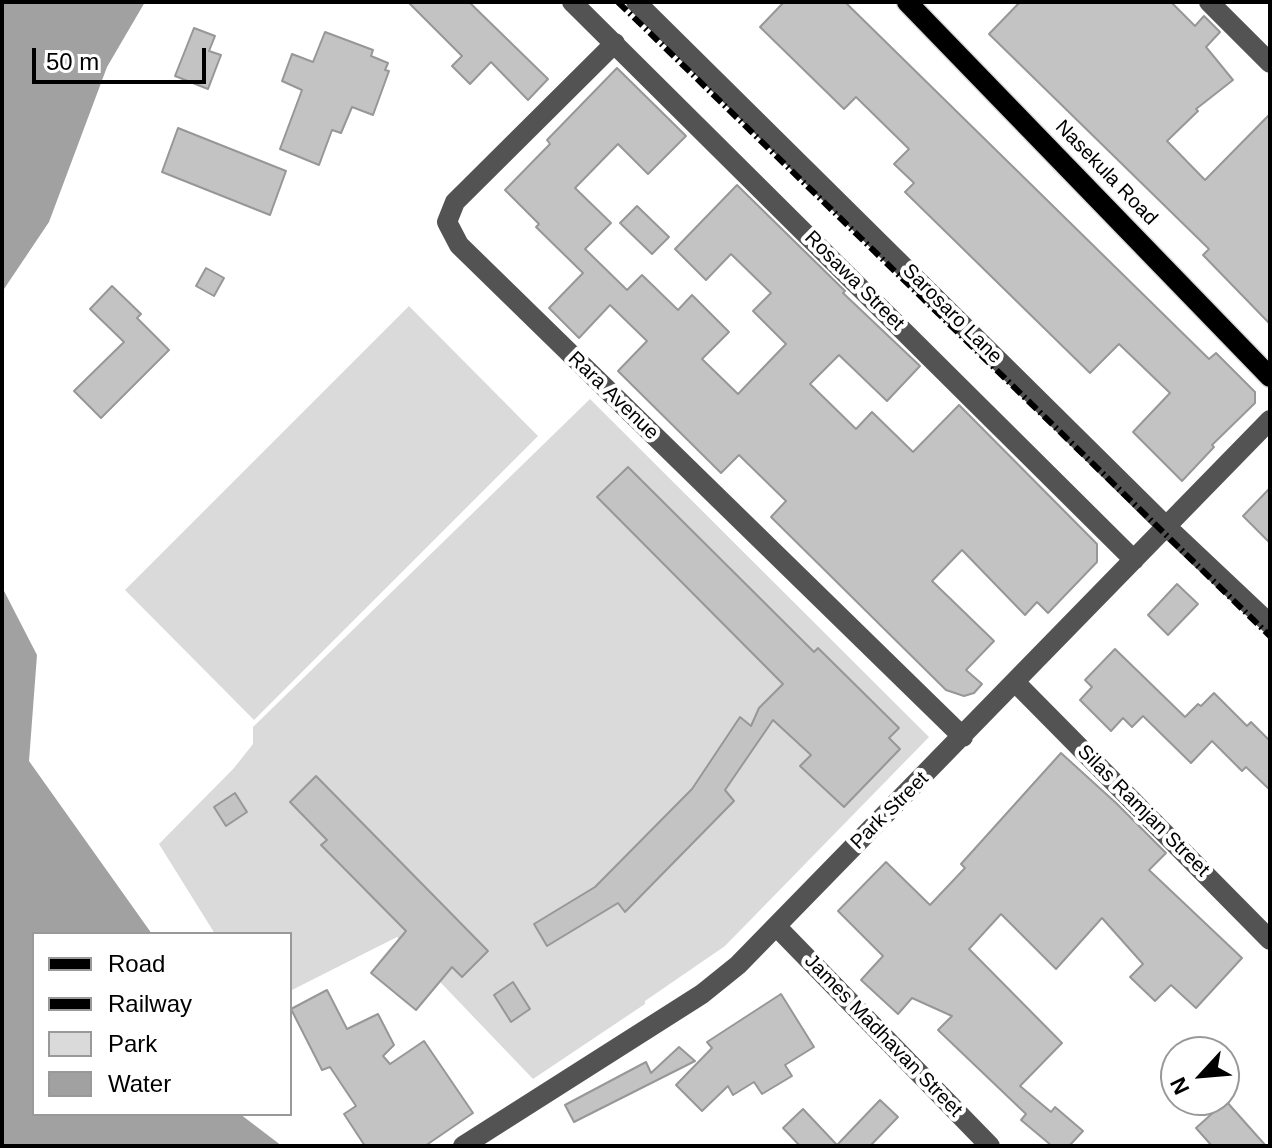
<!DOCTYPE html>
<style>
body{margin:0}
#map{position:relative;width:1272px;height:1148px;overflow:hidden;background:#fff;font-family:Helvetica,sans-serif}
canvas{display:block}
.frame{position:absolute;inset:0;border:4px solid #000;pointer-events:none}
.legend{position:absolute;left:32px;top:932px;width:260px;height:184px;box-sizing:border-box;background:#fff;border:2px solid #999;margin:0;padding:10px 14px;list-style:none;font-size:24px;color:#000}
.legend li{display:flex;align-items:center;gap:16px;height:40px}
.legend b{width:40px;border:2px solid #999}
.north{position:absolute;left:1160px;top:1036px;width:80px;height:80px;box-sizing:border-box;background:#fff;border:2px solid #999;border-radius:50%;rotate:244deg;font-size:22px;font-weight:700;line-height:32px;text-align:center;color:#000}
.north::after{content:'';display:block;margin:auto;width:28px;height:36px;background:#000;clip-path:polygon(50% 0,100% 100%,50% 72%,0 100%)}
.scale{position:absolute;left:32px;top:48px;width:174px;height:36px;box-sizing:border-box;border:4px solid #000;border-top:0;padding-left:10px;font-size:24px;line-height:28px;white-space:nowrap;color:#000;-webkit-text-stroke:6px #fff;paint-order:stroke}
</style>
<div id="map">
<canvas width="1272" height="1148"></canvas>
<div class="frame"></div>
<ul class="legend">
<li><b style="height:10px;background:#000"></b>Road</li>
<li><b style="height:10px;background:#000"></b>Railway</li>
<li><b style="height:22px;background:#dadada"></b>Park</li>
<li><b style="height:22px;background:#a1a1a1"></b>Water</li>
</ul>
<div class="north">N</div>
<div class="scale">50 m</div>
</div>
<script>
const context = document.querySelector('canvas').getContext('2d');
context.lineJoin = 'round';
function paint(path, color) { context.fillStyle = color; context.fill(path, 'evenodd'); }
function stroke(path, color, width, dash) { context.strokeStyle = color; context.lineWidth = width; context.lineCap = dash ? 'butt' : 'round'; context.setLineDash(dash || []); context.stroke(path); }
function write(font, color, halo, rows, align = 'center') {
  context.font = font + ' Helvetica,sans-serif'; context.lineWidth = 8; context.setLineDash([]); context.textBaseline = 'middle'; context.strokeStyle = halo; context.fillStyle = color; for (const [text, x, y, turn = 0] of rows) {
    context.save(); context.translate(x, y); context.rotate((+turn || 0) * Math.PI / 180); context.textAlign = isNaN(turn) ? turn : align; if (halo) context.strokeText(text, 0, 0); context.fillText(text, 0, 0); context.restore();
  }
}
paint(new Path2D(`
 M409,306L538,436L254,720L125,590Z
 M590,399L929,737L725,946L645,1001V1004L533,1079L397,937L290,991V934H215L159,844L234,768L253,744V727Z`), '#dadada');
paint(new Path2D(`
 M2,2H145L107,67L49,222L2,292Z
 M2,587L37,655L29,761L152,934H34V1114H240L282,1146H2Z`), '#a1a1a1');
const building = new Path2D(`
 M408,2H469L548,79L528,100L491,62L470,84L452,66L462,56Z
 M784,2H845L1209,359L1216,353L1255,392V403L1212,445L1214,447L1182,481L1133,432L1170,393L1119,344L1090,373L905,192L914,183L894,164L909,149L856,97L844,109L760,27Z
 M1020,2H1171L1195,26L1204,16L1220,32L1206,47L1233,80L1196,109L1198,111L1167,141L1205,180L1270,114V324L1203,255L1209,249L989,34Z
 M194,28L215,36L209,51L221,55L208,89L175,76Z
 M325,32L373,50L371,56L388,63L385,70L389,71L373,115L352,107L341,133L332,130L319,165L280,149L302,90L282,81L292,54L313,62Z
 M617,68L686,136L648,174L618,144L575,188L611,223L585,249L627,290L642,275L678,310L692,295L729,332L702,359L738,394L786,344L753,311L771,293L731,254L706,280L675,249L737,185L845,291L843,293L920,366L887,401L839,355L810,384L856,429L872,412L913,452L959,405L1097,544V562L1048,613L1037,602L1025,615L962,550L932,581L994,641L966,670L982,684L974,693L964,696L946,690L771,517L786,501L739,455L721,473L618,371L647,341L610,305L579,338L549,308L583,273L536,227L539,224L505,190L550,144L547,140Z
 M178,128L286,171L270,215L162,172Z
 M637,206L669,237L652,254L620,223Z
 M206,268L224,278L214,296L196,286Z
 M112,286L141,314L137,318L169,350L101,418L74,391L124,342L90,309Z
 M628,467L814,652L818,648L899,728L889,738L900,749L844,807L800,766L811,755L773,720L725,790L734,801L625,912L618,903L547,946L534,924L595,887L692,789L740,717L751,726L759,708L783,684L597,497Z
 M1270,488V543L1243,516Z
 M1177,584L1198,604L1168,635L1148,615Z
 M1115,649L1185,717L1198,704L1201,706L1214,693L1247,726L1251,722L1270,741V790L1246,767L1242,771L1212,741L1191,763L1143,716L1132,727L1123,718L1111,731L1080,700L1092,687L1085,680Z
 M1061,753L1116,803L1166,853L1149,870L1242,958L1196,1008L1171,985L1155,1001L1130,977L1143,964L1102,918L1056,969L1001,914L969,949L1062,1043L1020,1086L1051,1112L1055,1107L1083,1131L1069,1146H1052L1021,1120L1026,1114L938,1030L952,1016L912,998L898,1014L861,980L883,956L838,911L886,862L930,905L965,868L961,864Z
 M316,776L488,951L462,977L452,967L416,1010L371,973L406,931L321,845L327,840L290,802Z
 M235,793L247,812L226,826L214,807Z
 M513,982L530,1009L511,1022L494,995Z
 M327,990L347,1029L378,1014L394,1045L383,1056L390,1064L424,1041L473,1113L425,1146H365L344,1114L356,1106L330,1067L322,1070L291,1009Z
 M781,994L814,1047L785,1065L792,1076L762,1094L754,1082L733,1095L728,1086L702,1111L676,1085L712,1048L707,1042Z
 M679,1047L695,1061L574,1122L565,1105L646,1062L651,1073Z
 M880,1100L898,1117L870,1146H800L783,1128L803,1109L837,1145Z
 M1226,1101L1266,1146H1212L1196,1128Z`);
paint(building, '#c3c3c3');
stroke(building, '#979797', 2);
const major = new Path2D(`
 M907,2L1270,377`);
stroke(major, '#dbdbdb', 23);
stroke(new Path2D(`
 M572,2L1134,560
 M636,2L1167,527L1270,624
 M1209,2L1270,63
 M615,43L455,202L447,222L459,245L963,737
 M1015,682L1270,940
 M776,926L990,1146
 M463,1146L702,994L738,965L1270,420`), '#535353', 20);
stroke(major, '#000', 20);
stroke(new Path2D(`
 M618,2L1270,636`), '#000', 6, [12, 4, 2, 4]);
write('20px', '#000', '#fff', [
 ["Nasekula Road",1106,173,46],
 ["Rosawa Street",854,281,45],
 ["Sarosaro Lane",952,314,45],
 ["Rara Avenue",613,396,44],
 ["Park Street",890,811,-45],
 ["Silas Ramjan Street",1143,811,45],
 ["James Madhavan Street",883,1036,46]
]);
</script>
